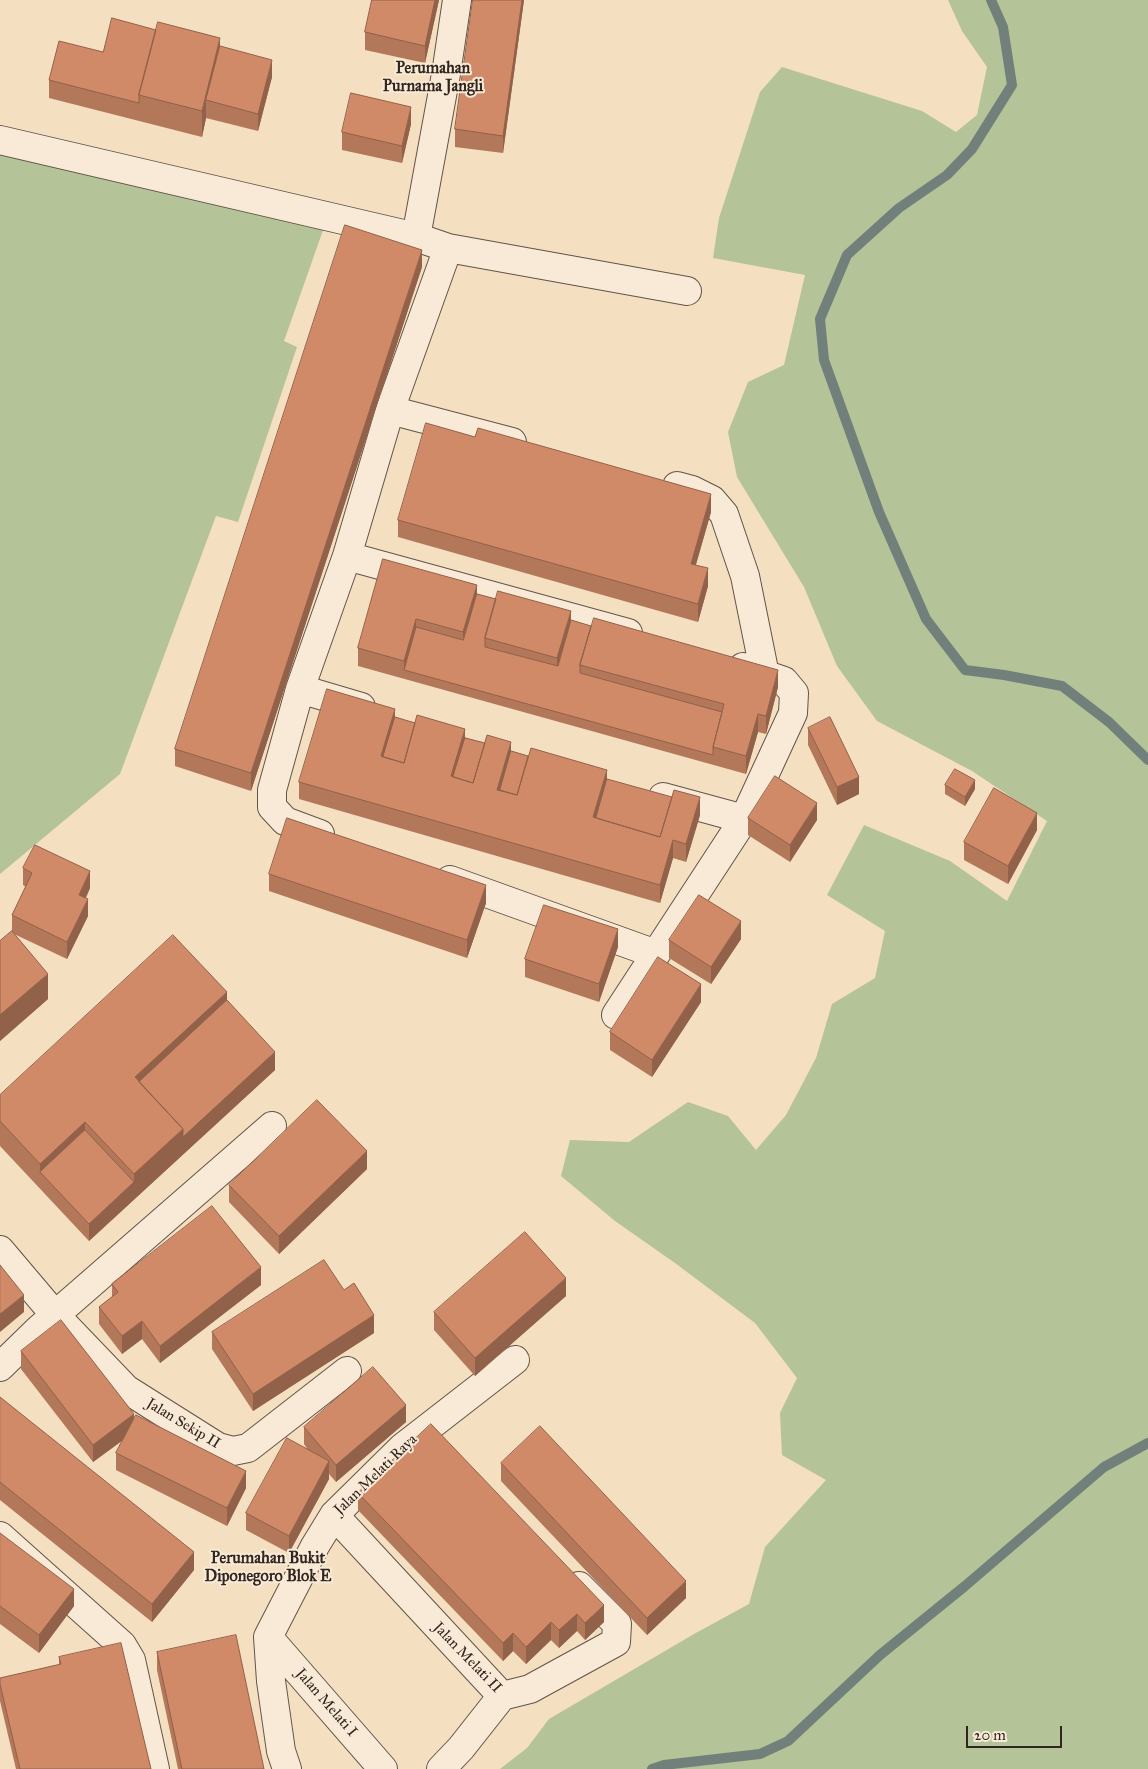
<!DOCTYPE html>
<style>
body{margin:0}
#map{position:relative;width:1148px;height:1769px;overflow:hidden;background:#f4dfc1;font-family:"IM FELL Great Primer",serif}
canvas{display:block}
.scale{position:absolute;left:966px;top:1726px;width:96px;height:22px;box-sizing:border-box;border:2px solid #31261f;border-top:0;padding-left:6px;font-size:15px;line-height:18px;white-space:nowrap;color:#31261f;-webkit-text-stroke:4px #f8ead7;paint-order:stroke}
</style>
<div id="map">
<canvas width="1148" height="1769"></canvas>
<div class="scale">20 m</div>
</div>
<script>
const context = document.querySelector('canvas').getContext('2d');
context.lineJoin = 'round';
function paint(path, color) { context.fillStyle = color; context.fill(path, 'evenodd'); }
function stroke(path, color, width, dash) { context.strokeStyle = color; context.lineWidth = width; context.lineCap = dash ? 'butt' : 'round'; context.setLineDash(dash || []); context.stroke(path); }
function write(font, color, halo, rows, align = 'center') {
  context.font = font + ' "IM FELL Great Primer",serif'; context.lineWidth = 4; context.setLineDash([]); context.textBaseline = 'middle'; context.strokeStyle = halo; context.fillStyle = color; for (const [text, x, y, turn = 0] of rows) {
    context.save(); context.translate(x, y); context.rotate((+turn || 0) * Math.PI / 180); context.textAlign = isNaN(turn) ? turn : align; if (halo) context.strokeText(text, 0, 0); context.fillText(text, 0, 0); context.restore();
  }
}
paint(new Path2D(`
 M948,0H1148V1769H500L527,1748L549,1719L694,1634L749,1604L765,1547L826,1480L782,1455L780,1413L797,1378L755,1323L675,1263L615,1221L561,1176L570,1140L629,1142L688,1102L728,1116L756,1150L786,1115L816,1058L832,1004L875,978L885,931L827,895L864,825L950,861L1007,901L1047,821L972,771L877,721L837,666L804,587L737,477L728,432L748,382L784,365L805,275L713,258L719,218L760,92L782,67L922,111L956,132L977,115L987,67L962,31Z
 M0,154L35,159L328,216L284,341L297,347L238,522L216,516L120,774L0,874Z`), '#b5c398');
stroke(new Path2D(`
 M991,0L1003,27L1012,85L972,149L947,175L899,208L847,255L820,319L824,360L879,512L926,619L965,670L1004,675L1062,686L1109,722L1148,760
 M652,1769L664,1765L760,1754L788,1741L880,1655L965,1586L1104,1467L1148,1443`), '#72807b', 10);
const street = new Path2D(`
 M0,140L416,237L448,248L687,291
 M416,237L446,74L457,0
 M390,410L512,442
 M677,486L692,490L712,500L724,514L745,576L765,675
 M347,556L628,633
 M743,667L784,681L794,693L793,713L744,819
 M300,689L361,707
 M320,834L285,821L272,807V790L300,689L347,556L390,410L448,248
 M450,880L656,954
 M616,1015L744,819L663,797
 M0,1250L55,1315L126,1389L218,1447L233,1451L248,1448L347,1371
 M0,1367L39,1329L272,1126
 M334,1515L502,1696L530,1689L616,1642L617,1624L579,1586
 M0,1536L122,1645L131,1660L155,1769
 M268,1637L383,1769
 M287,1769L281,1751L271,1681L268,1637L315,1546L334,1515L403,1447L515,1360
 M441,1769L461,1748L502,1696`);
stroke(street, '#625448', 30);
stroke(street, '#f8ead7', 28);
paint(new Path2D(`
 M372,0H439L425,63L365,50V32Z
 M524,0L503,153L455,147V129Z
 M220,46L272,77L258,131L206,118L202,137L49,98V80L103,52Z
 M411,124L402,163L342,150V132Z
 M422,267L251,791L175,766V749Z
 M711,512L696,565L708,586L698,622L398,537V520Z
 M383,559L477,594L571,620L778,687L766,734L758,732L746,774L358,666V648Z
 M395,717L607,779L700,815L686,862L673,858L660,903L299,799V782Z
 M808,728L859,794L837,805L808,745Z
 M945,785L975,789L965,806L945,794Z
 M748,818L817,820L790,862L748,835Z
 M1037,830L1008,884L964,860V842Z
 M23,868L90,888L86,898L88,916L67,959L14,934L48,999L0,1041V941L12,931V915L26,887L23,885Z
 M269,874L486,903L467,958L269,891Z
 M741,939L711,984L669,958V940Z
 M618,947L599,1002L525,977V959Z
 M227,1000L275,1070L89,1241L0,1146V1095Z
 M701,1002L652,1077L610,1050V1032Z
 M367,1169L279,1254L229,1202V1185Z
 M112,1284L261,1285L160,1363L142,1339L122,1354L99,1324V1307L112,1297Z
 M344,1290L374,1333L253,1411L212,1349V1332Z
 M566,1296L475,1376L434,1330V1312Z
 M21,1351L246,1488L227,1526L116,1470V1453L123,1440L93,1462L21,1369Z
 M0,1397L194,1570L152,1622L0,1500Z
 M406,1422L336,1482L329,1474V1479L289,1553L246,1530V1513L308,1450L304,1444V1427Z
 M501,1463L686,1598L647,1635L501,1481Z
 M358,1493L604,1622L585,1640L577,1631L559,1648L551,1640L526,1664L513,1651L503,1661L358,1510Z
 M0,1533L74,1606L39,1653L0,1624Z
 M157,1652L264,1769H178L157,1670Z
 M59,1657L151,1769H16L0,1701V1678L59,1665Z`), '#b37759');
paint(new Path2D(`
 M435,0H439L425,63V46Z
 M522,0H524L503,153V136Z
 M220,38V64L206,100V118L202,137V111Z
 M272,60V77L258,131V114Z
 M411,107V124L402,163V146Z
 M422,250V267L251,791V773Z
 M711,494V512L691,581V564Z
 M708,568V586L698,622V604Z
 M477,585V602L463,649V632Z
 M571,611V629L557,675V658Z
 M416,619V636L404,670V661Z
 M778,670V687L766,734V716Z
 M395,709V726L383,765L381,756Z
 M758,714V732L746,774V756Z
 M465,729V747L453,785L451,776Z
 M511,742V760L500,799L497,790Z
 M607,770V788L596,827L593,817Z
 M859,777V794L837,805V787Z
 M975,780V789L965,806V797Z
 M700,797V815L686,862V844Z
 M817,803V820L790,862V845Z
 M1037,813V830L1008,884V866Z
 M673,840V858L660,903V885Z
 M90,871V888L79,912V895Z
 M486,885V903L467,958V940Z
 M88,899V916L67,959V942Z
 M741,921V939L711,984V967Z
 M618,929V947L599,1002V984Z
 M48,974V999L0,1041V1015Z
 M701,984V1002L652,1077V1060Z
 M227,992V1018L143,1095L135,1077Z
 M275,1052V1070L89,1241V1224L134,1182V1174L183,1129Z
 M85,1122V1148L40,1172V1164Z
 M367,1151V1169L279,1254V1236Z
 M261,1267V1285L160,1363V1346Z
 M566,1278V1296L475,1376V1358Z
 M24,1295V1312L0,1332V1314Z
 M374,1315V1333L253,1411V1394Z
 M142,1321V1339L122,1354V1336Z
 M406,1405V1422L336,1482V1465Z
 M134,1414V1432L93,1462V1445Z
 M329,1461V1479L289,1553V1536Z
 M246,1471V1488L227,1526V1508Z
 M194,1552V1570L152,1622V1604Z
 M686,1581V1598L647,1635V1618Z
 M74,1589V1606L39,1653V1635Z
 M604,1605V1622L585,1640V1623Z
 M577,1614V1631L559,1648V1630Z
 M551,1622V1640L526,1664V1647Z
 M513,1633V1651L503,1661V1643Z`), '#926149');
const building = new Path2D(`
 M372,0H435L425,46L365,32Z
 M473,0H522L503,136L455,129Z
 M112,18L156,30L139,95V103L49,80L59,41L103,52Z
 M158,22L220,38L202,111L139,95Z
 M220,46L272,60L258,114L206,100Z
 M351,93L411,107L402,146L342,132Z
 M345,225L422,250L251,773L175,749Z
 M426,423L475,437L478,428L711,494L691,564L708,568L698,604L398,520Z
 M383,559L477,585L463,632L416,619L404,661L358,648Z
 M498,591L571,611L557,658L485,638Z
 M477,594L496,599L485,638V647L558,666L571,620L591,626L580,665V673L722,712L713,747V755L404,670L416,627L463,640Z
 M594,618L778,670L766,716L758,714L746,756L713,747L724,704L580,665Z
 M327,689L395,709L381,756L404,763L417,715L465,729L451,776L473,783L487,735L511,742L497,790L517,795L531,748L607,770L593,817L660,837L674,790L700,797L686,844L673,840L660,885L299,782Z
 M395,717L415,723L404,763L383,757Z
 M830,717L859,777L837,787L808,728Z
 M465,738L485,743L473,783L453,777Z
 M511,751L528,756L517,795L500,790Z
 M955,769L975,780L965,797L945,785Z
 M775,776L817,803L790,845L748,818Z
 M607,779L672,797L660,837L596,818Z
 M994,788L1037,813L1008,866L964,842Z
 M287,818L486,885L467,940L269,874Z
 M35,845L90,871L79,895L88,899L67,942L12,915L32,873L23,868Z
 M699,895L741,921L711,967L669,940Z
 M544,905L618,929L599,984L525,959Z
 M12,931L48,974L0,1015V941Z
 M173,935L227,992L135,1077L183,1129L134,1174L85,1122L40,1164L0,1121V1095Z
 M658,957L701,984L652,1060L610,1032Z
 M227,1000L275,1052L183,1137V1129L139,1082Z
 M317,1100L367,1151L279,1236L229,1185Z
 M85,1130L134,1182L89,1224L40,1172Z
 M212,1206L261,1267L160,1346L142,1321L122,1336L99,1307L118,1292L112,1284Z
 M525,1232L566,1278L475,1358L434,1312Z
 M324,1260L344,1290L354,1283L374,1315L253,1394L212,1332Z
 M0,1265L24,1295L0,1314Z
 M61,1320L134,1414L93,1445L21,1351Z
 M373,1367L406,1405L336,1465L304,1427Z
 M0,1397L194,1552L152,1604L0,1482Z
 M136,1415L246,1471L227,1508L116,1453Z
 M431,1424L604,1605L585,1623L577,1614L559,1630L551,1622L526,1647L513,1633L503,1643L358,1493Z
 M540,1426L686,1581L647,1618L501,1463Z
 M287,1438L329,1461L289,1536L246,1513Z
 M0,1533L74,1589L39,1635L0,1606Z
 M236,1635L264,1769H182L157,1652Z
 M121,1643L151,1769H20L0,1684V1678L61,1664L59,1657Z`);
paint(building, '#d08a68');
stroke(building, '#926149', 1);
write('15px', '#31261f', '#f8ead7', [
 ["Jalan Sekip II",183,1424,31],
 ["Jalan Melati Raya",376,1475,-44],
 ["Jalan Melati II",467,1658,46],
 ["Jalan Melati I",326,1703,49]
]);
write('bold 16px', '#31261f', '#f8ead7', [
 ["Perumahan",433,69],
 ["Purnama Jangli",433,87],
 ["Perumahan Bukit",268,1559],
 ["Diponegoro Blok E",268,1577]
]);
</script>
